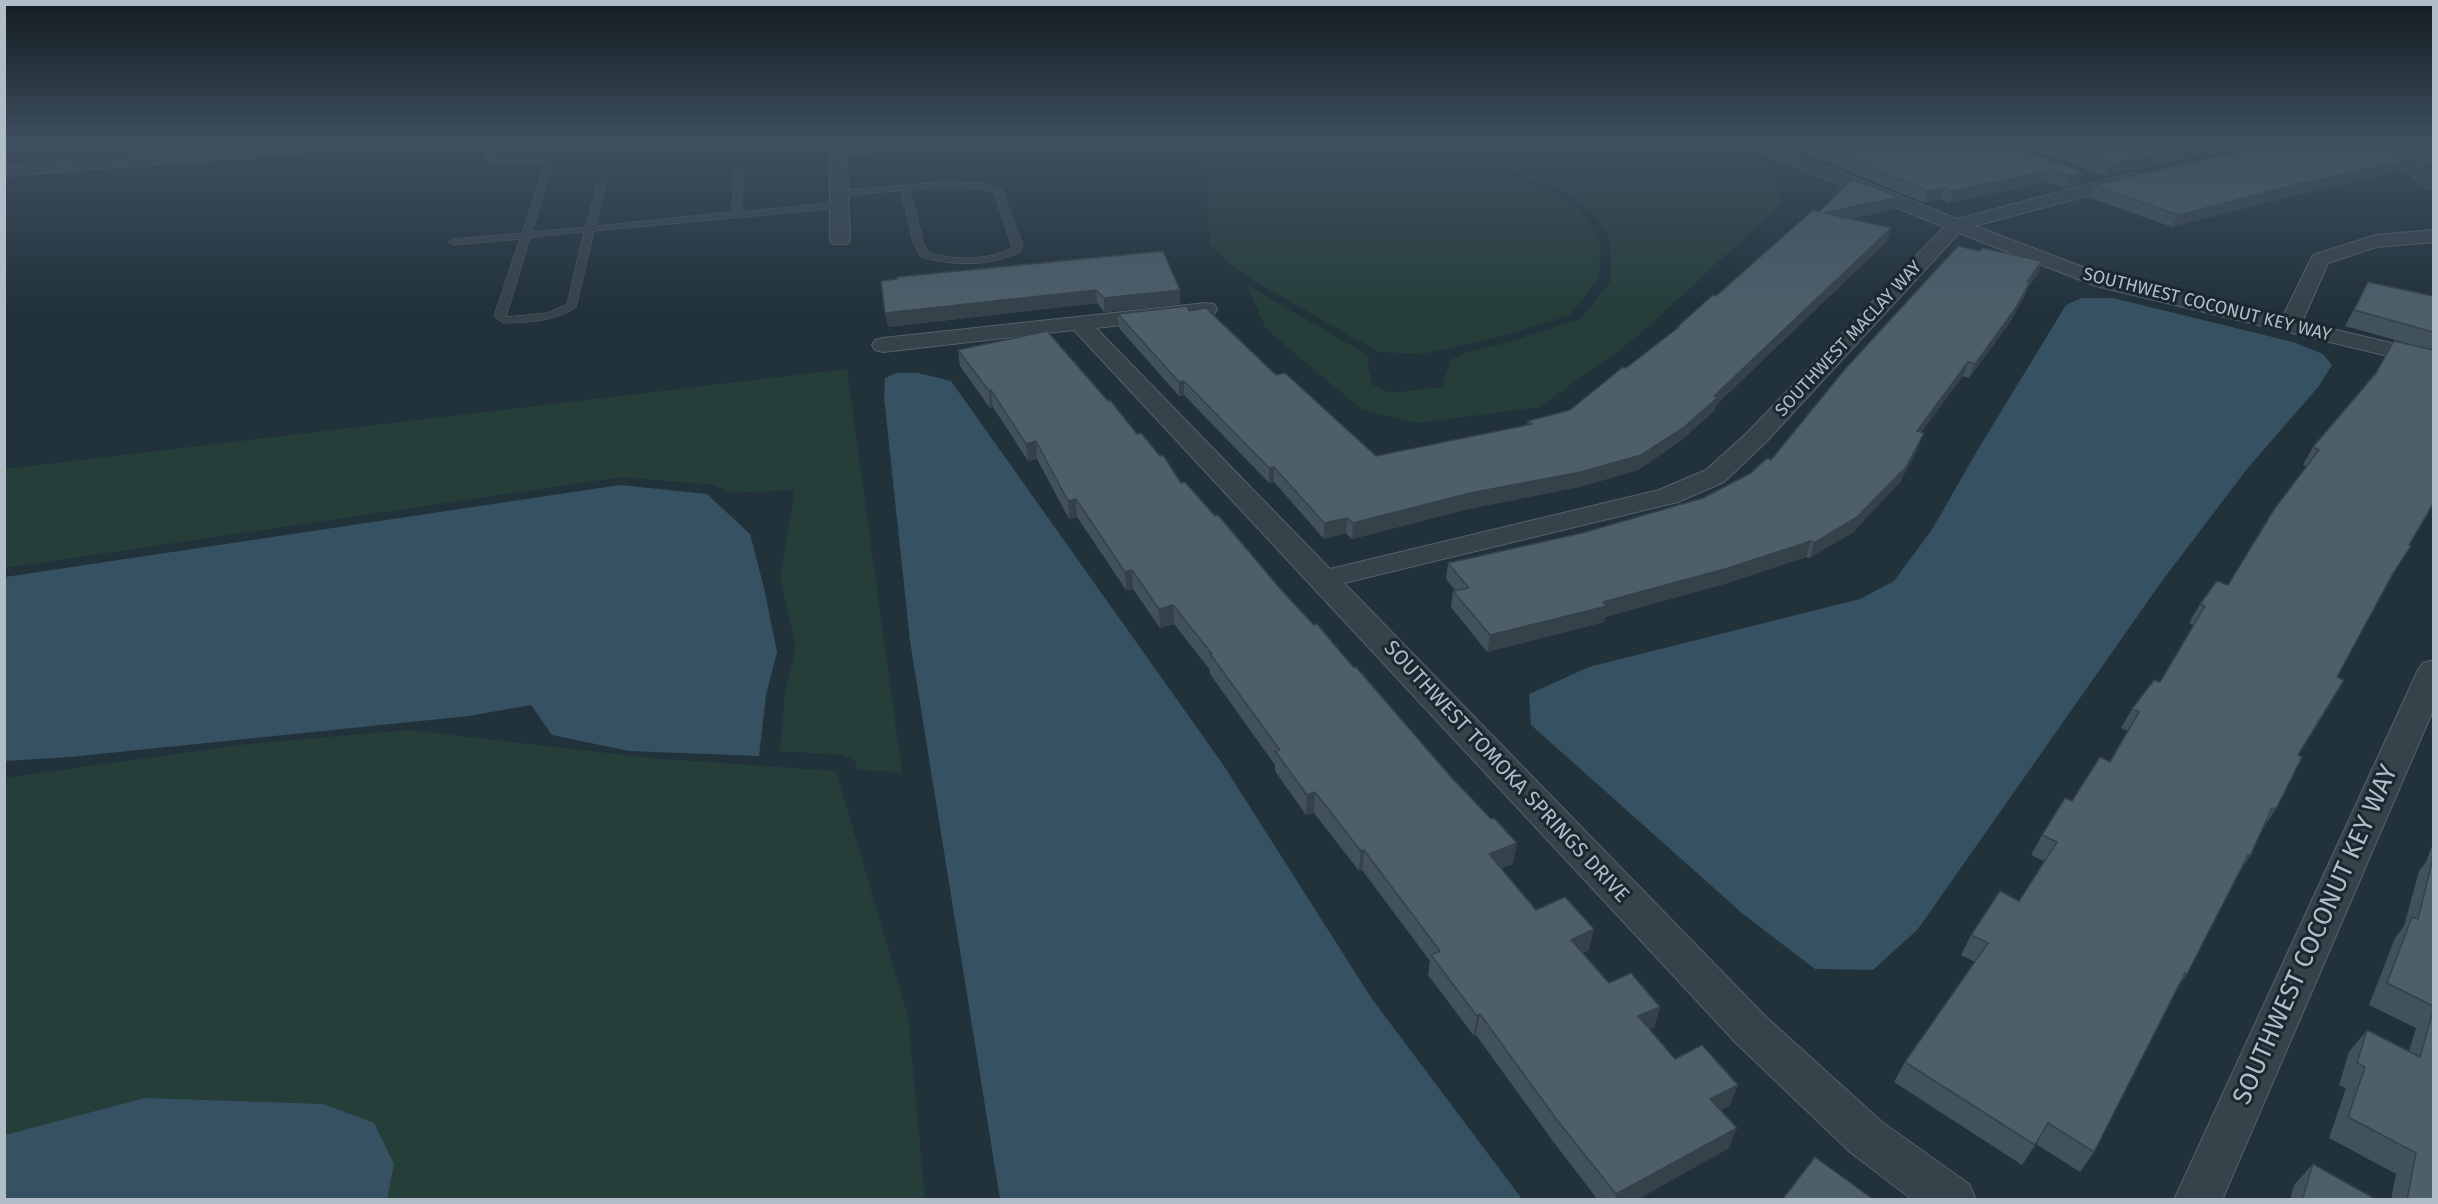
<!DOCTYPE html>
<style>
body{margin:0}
#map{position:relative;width:2438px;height:1204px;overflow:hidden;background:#22323b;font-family:"Fira Sans",sans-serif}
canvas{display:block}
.frame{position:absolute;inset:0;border:6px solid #b1bec7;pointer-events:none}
</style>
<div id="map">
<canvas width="2438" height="1204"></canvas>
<div class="frame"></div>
</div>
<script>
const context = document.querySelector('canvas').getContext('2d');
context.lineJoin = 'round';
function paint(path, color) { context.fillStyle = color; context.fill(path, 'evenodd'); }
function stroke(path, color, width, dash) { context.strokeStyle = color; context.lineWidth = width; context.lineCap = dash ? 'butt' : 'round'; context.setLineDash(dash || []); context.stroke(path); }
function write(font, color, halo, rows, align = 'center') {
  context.font = font + ' "Fira Sans",sans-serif'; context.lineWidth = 6; context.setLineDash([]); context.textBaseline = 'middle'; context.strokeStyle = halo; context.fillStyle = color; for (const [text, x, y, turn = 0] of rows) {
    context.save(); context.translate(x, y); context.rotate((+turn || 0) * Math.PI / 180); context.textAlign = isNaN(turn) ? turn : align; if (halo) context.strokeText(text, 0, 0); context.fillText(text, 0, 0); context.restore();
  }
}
paint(new Path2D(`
 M1198,142H1303L1382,149L1458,161L1508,175L1563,197L1585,216L1600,242L1599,278L1570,315L1495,338L1423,354L1379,352L1263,286L1229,263L1210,245L1205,172Z
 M1337,142H1720L1770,168L1782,203L1636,338L1539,407L1418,423L1362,410L1266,329L1247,285L1369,356L1368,369L1373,385L1390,393L1442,387L1451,360L1465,353L1503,344L1581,319L1611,281V242L1596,216L1573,196L1513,172L1449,155L1382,145Z
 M847,369L902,772L858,770L854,760L842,755L780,751L785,693L796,647L780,577L795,490L728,493L715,485L622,477L5,568V469Z
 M408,730L651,758L836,771L908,1016L925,1199H5L4,778L248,744Z`), '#253e3a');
paint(new Path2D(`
 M2081,298H2113L2293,342L2323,354L2332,365L2319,386L2247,469L2162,581L1918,929L1873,970L1815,969L1743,914L1531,725L1529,694L1589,667L1860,599L1894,581L1933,528L1977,451L2066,305Z
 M897,373H918L951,381L1222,763L1372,999L1522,1199H1000L910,641L884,397L885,378Z
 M620,485L707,494L750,534L764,588L777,652L766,695L759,756L629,751L552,735L531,705L469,716L70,757L5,761V577Z
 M145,1098L323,1104L374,1123L394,1164L387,1199H5V1135Z`), '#365162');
const service = new Path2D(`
 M491,142H499L492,157L494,158L547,157L553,164L532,232L586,227L597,184L601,181L605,184L596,226L732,212L734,171L738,168L742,171V212L839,202L844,205L839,208L594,231L576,307C554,322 528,322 503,323L494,316L520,239L453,245L448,242L453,239L522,233L545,164L489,163L484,157ZM584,232L567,304L547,313L506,317L530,238Z
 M890,146L894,149L893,151L838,156L834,153L838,150Z
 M943,182L983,183L1001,188L1023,245L1020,252C988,267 956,266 921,257L913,242L901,190L838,197L833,194L838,191ZM965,187L994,192L1012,248C985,261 957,260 929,253L923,242L910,189Z`);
const minor = new Path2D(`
 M307,142H379L371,147L4,176V166Z
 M830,142H846L850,240L847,244H833L830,240Z
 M1742,142H1765L1957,219L2132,173L2138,174L2141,178L2138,182L1975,226L2109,277L2282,318L2313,255L2376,235L2434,230V242L2376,247L2328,263L2302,322L2434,353V367L2096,286L1959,233L1766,442L1724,482L1678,502L1344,583L1766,1017L1882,1122L1969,1184L1976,1200H1913L1850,1152L1736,1043L1074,330L883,352L875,350L872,345L875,340L883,338L1206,303L1214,304L1217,309L1214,314L1206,315L1096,328L1330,569L1659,490L1706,470L1748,432L1944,227L1744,145Z
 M2368,142H2387L2434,175V189L2428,188Z
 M2434,660V708L2222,1200H2174L2418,670L2423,663Z`);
stroke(service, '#546169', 1);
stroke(minor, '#546169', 2);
paint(service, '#36434b');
paint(minor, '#36434b');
paint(new Path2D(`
 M1779,142H1999L2083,172L2079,184L2064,188L2047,182L1949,203L1941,199L1924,203Z
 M2008,142H2292L2249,145L2105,176Z
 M2390,142H2433V167L2429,164L2424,165Z
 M2401,171L2292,196L2172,227L2088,197L2093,185Z
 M1895,209L1850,219L1887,241L1716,405L1714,411L1679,442L1638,470L1579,487L1468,509L1352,539L1346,533L1324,539L1274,482L1269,483L1184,395L1179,396L1119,328L1118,314L1189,311L1276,375L1376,456L1527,425L1528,421L1570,410L1626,368L1676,329L1677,327L1819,212Z
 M1163,251L1180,290V304L1104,312L1097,303L888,327Z
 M1980,251L2042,261L2038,274L2028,287L2025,295L2010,322L1969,378L1963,376L1921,432L1918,448L1900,482L1852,533L1809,558L1806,557L1724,584L1605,617L1604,622L1487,652L1451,607L1453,591H1456L1446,579L1448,563L1582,533L1703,498L1751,473L1771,460Z
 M2368,282L2433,296V504L2409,545L2337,677L2298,755L2276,809L2263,828L2250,856L2237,876L2187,974L2176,990L2094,1152L2080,1172L2036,1144L2022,1165L1894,1082L1905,1062L1975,962L1961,955L1971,935L2019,901L2044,861L2031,855L2042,835L2072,801L2110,762L2128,731L2121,728L2132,709L2160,682L2194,625L2189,623L2200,604L2228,585L2307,466L2303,465L2313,447L2424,348L2345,326Z
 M958,350L1137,434L1181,483L1513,864L1501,868L1536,910L1589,950L1582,953L1609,983L1660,1007L1654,1027L1649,1029L1675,1059L1730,1105L1720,1110L1729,1148L1636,1200H1598L1552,1140L1476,1035L1474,1036L1428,975L1430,961L1362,870L1359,871L1314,813L1306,815L1275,771V765L1210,674V670L1174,624L1160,628L1133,589L1126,590L1077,517L1069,519L1037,459L1028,461L993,407L990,408L960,366Z
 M2433,843V1200H2391L2396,1174L2329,1138L2346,1088L2339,1085L2349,1052L2367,1030L2409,1051L2416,1028L2369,1005L2395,938L2404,926L2419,871L2426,862Z
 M2313,1164L2377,1200H2290L2294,1185Z`), '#42525a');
paint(new Path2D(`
 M2215,142H2250L2249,145L2105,176L2110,164Z
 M2433,153V156L2429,164L2424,165L2430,154Z
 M2407,160L2401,171L2292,196L2172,227L2178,215L2298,184Z
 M2051,170L2047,182L1949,203L1953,191Z
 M2083,172L2079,184L2064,188L2068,176Z
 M1945,188L1941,199L1924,203L1927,191Z
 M1899,197L1895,209L1821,225L1824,213Z
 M1891,228L1887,241L1716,405L1714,411L1679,442L1638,470L1579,487L1468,509L1352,539L1353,523L1714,396Z
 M2042,261L2038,274L2028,287L2025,295L2010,322L1969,378L1975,364L2027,282Z
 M1096,290L1097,303L888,327L885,313Z
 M1180,290V304L1104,312V298Z
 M1968,362L1963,376L1911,446L1917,431Z
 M1184,381V395L1179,396V382Z
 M991,390L993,407L990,408L989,391Z
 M1924,433L1918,448L1900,482L1852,533L1809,558L1814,543Z
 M1036,441L1037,459L1028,461L1026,444Z
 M1274,467V482L1269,483V468Z
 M1076,499L1077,517L1069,519L1068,501Z
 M1347,518L1346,533L1324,539V523Z
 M1811,541L1806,557L1724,584L1605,617L1604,622L1487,652L1490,635Z
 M1132,570L1133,589L1126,590L1125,572Z
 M1173,605L1174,624L1160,628L1159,609Z
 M1315,792L1314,813L1306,815L1307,795Z
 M1517,843L1513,864L1485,874L1489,854Z
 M1364,850L1362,870L1359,871L1361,851Z
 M1594,929L1589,950L1566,960L1571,940Z
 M1660,1007L1654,1027L1632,1037L1638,1016Z
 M1480,1014L1476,1035L1474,1036L1477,1016Z
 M1738,1085L1730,1105L1703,1120L1710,1099Z
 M1737,1128L1729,1148L1636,1200H1615L1616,1194Z`), '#36424a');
const building = new Path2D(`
 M1808,142H1999L2083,172L2068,176L2051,170L1953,191L1945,188L1927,191Z
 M2044,142H2215L2110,164Z
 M2412,142H2433V153L2430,154Z
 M2336,143L2388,146L2407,160L2298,184L2178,215L2093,185L2254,148Z
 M1852,179L1899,197L1824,213L1891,228L1714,396L1718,397L1683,428L1641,455L1581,472L1470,493L1353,523L1347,518L1324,523L1274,467L1269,468L1184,381L1179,382L1118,314L1187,306L1189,311L1206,308L1276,375L1285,373L1376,456L1532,424L1528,421L1570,410L1623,367L1626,368L1679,327H1677L1713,295L1716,296L1734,280L1813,210L1819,212Z
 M1958,246L1980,251L1982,248L2042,261L2027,282H2030L2015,309L1975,364L1968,362L1917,431L1924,433L1906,467L1857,517L1814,543L1811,541L1728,568L1603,602L1607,606L1490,635L1453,591L1469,588L1448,563L1582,533L1703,498L1751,473L1767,458L1771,460L1845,369Z
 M1163,251L1180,290L1104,298L1096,290L885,313L881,281L897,279V277Z
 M2368,282L2433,296V332L2354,310Z
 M1047,331L1108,401L1110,400L1137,434L1141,433L1160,456L1163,455L1181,483L1185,482L1215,516L1218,515L1283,592L1314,625L1317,624L1354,668L1356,667L1451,777L1491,819L1494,818L1517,843L1489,854L1536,910L1565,897L1594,929L1571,940L1609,983L1631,973L1660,1007L1638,1016L1675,1059L1702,1045L1738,1085L1710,1099L1737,1128L1616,1194L1557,1120L1480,1014L1477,1016L1431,955L1440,951L1364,850L1361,851L1315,792L1307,795L1275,751L1280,750L1210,654H1212L1173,605L1159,609L1132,570L1125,572L1076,499L1068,501L1036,441L1026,444L991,390L989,391L958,350Z
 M2394,341L2433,350V504L2409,545L2411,546L2392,575L2337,677L2344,680L2298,755L2302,757L2276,809L2272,808L2250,856L2248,855L2187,974L2185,973L2094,1152L2048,1123L2035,1145L1905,1062L1988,943L1971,935L2000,891L2019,901L2057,842L2042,835L2065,798L2072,801L2100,757L2110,762L2139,712L2132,709L2154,680L2160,682L2205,606L2200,604L2217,581L2228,585L2275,508L2319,450L2313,447L2376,373Z
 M2433,858V1006L2387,983L2412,917L2418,919Z
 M2433,1011V1200H2407L2416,1153L2348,1117L2365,1067L2357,1063L2367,1030L2420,1057Z
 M1815,1157L1874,1200H1782Z
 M2313,1164L2377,1200H2302Z`);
paint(building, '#4d5f69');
stroke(building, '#36424a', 1.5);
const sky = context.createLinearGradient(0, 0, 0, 311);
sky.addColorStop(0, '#131c20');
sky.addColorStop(0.46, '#3e4f60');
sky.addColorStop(1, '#3e4f6000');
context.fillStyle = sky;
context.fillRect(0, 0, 2438, 311);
write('18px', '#b1bec7', '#1b2830', [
 ["SOUTHWEST COCONUT KEY WAY",2207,305,14],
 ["SOUTHWEST MACLAY WAY",1849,339,-47]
]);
write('21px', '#b1bec7', '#1b2830', [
 ["SOUTHWEST TOMOKA SPRINGS DRIVE",1506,772,47]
]);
write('26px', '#b1bec7', '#1b2830', [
 ["SOUTHWEST COCONUT KEY WAY",2316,935,-66]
]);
</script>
